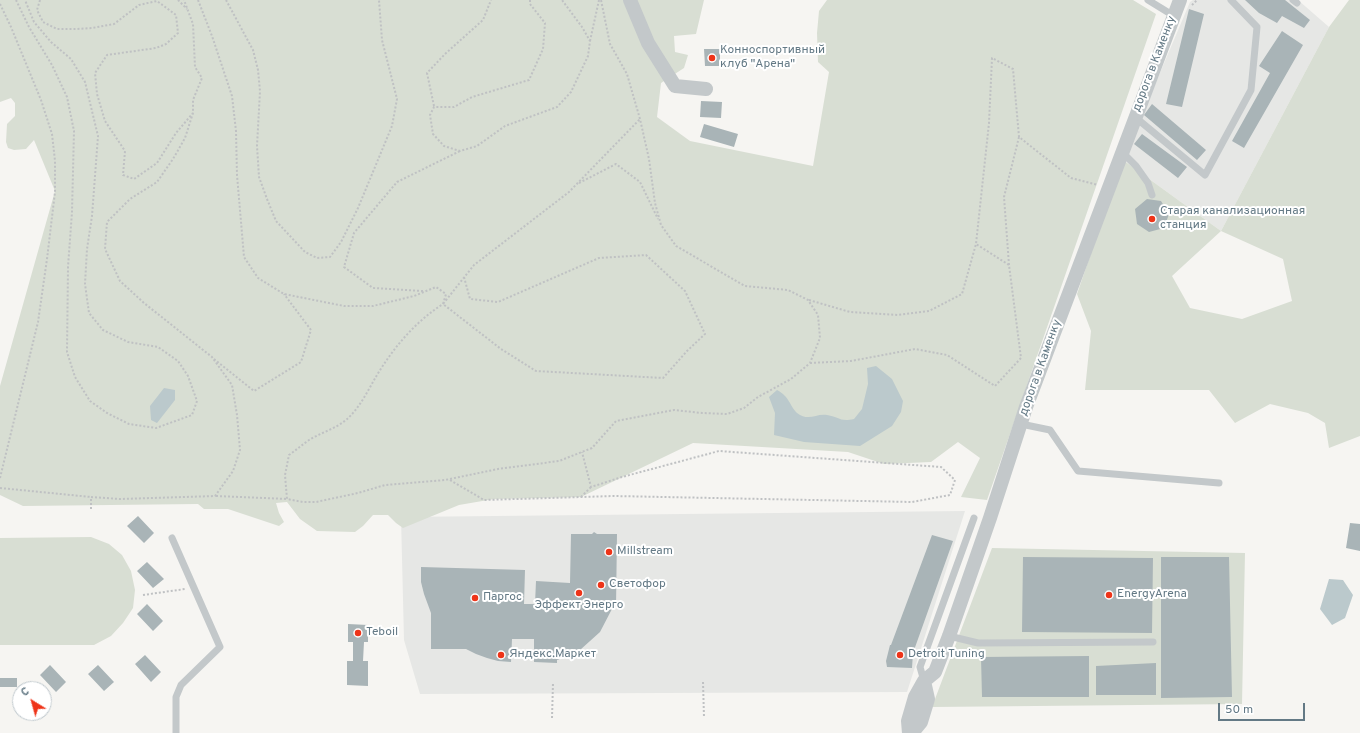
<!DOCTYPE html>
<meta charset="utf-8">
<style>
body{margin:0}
#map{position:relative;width:1360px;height:733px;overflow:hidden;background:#f6f5f2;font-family:Overpass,sans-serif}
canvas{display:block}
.north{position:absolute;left:12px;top:681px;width:40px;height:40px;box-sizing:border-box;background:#fff;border:1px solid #c1c9ce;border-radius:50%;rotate:323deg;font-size:11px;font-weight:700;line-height:16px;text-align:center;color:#637985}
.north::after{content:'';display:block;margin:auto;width:14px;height:18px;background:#ee3419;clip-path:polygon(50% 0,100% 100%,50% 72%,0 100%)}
.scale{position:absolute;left:1218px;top:703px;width:87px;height:18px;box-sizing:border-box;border:2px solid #637985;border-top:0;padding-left:5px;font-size:12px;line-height:14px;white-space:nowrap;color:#637985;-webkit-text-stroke:3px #fff;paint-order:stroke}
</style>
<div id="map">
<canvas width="1360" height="733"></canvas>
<div class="north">С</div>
<div class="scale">50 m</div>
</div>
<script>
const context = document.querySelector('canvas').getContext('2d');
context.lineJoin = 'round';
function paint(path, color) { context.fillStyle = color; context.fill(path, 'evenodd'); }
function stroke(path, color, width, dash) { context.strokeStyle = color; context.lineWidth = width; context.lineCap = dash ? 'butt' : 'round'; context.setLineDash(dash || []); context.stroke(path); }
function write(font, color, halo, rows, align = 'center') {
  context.font = font + ' Overpass,sans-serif'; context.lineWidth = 4; context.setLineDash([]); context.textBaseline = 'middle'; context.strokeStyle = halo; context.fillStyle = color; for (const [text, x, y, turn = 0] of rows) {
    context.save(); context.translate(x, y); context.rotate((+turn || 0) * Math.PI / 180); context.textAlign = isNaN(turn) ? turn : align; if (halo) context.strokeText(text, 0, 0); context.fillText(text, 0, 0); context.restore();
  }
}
paint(new Path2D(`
 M1193,0H1298L1329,27L1221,231L1123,160L1190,2Z
 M965,511L907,692L420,694L404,640L401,517Z`), '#e6e7e5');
paint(new Path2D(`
 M0,0H704L696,34L674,36L675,52L688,55L684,68L661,83L657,117L690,141L813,166L829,72L818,62L817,33L819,11L827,0H1133L1156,14L987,500L961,497L980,458L958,442L931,462L884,464L848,452L693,443L581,497L494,499L459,505L403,528L396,523L388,515H373L363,526L355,532L317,531L300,519L287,502L276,503L279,513L284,522L279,526L228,509H204L198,504L23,506L0,495V386L55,191L34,140L26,149L14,150L8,148L6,142L7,124L15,116V103L11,98L0,102Z
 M1349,0H1360V436L1329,448L1325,423L1308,413L1270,404L1235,423L1209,390H1085L1091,331L1077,294L1123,160L1221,231L1329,27ZM1221,231L1283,259L1292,301L1242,319L1190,308L1172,276Z
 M91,537L109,544L122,555L131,571L135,590L133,608L123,623L111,636L94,645H0V538Z
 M992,548L1245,553L1242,704L932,707Z`), '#d8ded3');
paint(new Path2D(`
 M876,366L892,379L903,401L901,412L892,426L860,446L804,442L774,435L775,413L769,397L777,390C790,397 789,405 797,413C809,422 816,413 827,415C840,417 839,422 854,419L862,409L868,384L867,368Z
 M164,388L175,390V400L157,423L151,420L150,406Z
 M1329,579L1343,580L1353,595L1345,618L1332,625L1320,609Z`), '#bbc9cc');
paint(new Path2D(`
 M1245,0H1285L1310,20L1304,28L1282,16L1277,23L1259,13Z
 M1189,9L1204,14L1182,107L1166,104Z
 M1282,31L1303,45L1244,148L1232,141L1270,73L1259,66Z
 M704,49H720V66H705Z
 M701,101L722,102L721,118L700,117Z
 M1152,104L1206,150L1197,160L1144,115Z
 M704,124L738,134L734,147L700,137Z
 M1142,134L1187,167L1178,178L1134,144Z
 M1147,199L1161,201L1169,214L1164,228L1149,232L1137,224L1135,209Z
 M138,516L154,533L144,543L127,526Z
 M1350,523L1360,524V551L1346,548Z
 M594,532L597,534H617L616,607H613L600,632L580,650L569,656L557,660V663L534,662V639H512L511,662L498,661L487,658L476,654L466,649H431V613L424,594L421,582V567L525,570L524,604H535L536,581L570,583L571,534H592Z
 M932,535L953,541L913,653L912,668L887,667L886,661L890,645H891Z
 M1023,557L1153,558L1152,633L1022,632Z
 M1161,557H1229L1232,697L1161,698Z
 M147,562L164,579L153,588L137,571Z
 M147,604L163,621L153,631L137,614Z
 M348,624L368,625V642H364L363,661H368V686L347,685V661H353V642H348Z
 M145,655L161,672L151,682L135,664Z
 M1089,656V697H982L981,657Z
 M1156,663V695H1096V666Z
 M50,665L66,682L56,692L40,675Z
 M98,665L114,682L104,691L88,674Z
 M0,678H17V687H0Z`), '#a9b4b7');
stroke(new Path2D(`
 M16,0L29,27L52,65L67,97L74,131L72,212L68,267L67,352L75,377L90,401L107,413L129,424L156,428L192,415L197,401L188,376L178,361L158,347L128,342L103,330L89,313L85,284L87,249L92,216L98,136L85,82L71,59L51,42L34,22L25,0
 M40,0L37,10L43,22L57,29H77L92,28L114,24L139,5L157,1L176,15L178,33L166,44L156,48L107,55L95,73L97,94L105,121L125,151L123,175L134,179L157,163L176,133L193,113
 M178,0L187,9
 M198,0L212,36L232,96L236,131L237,175L244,257L258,278L284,294L344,306H373L414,296L436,287L446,294L443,304C415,322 394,347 377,375C368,390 360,408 346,420C335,429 320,433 309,440C302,445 296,450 289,455L285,475L287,499L303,502H316L358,493L385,485L445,480L498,469L559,461L592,448L616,421L674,410L702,413L727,414L744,408L758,397L791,379L810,363L820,338L818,315L808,300L788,290L745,286L676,246L661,225L655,203L649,159L640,119L627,74L610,44L601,0
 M226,0L253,50L258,70L260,91L257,146L259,177L267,199L276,221L305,252L317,258L330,257L341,242L358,208L392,126L397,99L382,40L379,0
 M530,0V4L545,23L543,49L529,80L472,97L454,107H434L430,115L433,134L444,146L460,151L477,146L505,126L557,107L571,92L588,56L590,41L582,27L562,0
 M0,4L11,27L41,100L52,134L55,161V192L47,259L38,322L0,478
 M1192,5L1197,0
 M590,41L599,0
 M434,106L427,73L445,54L483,20L491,0
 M579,183L616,164L640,182L658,219
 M1009,265L1004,197L1019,137
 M464,277L470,299L498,302L599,258L646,255L685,291L705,334L687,351L663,378L536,371L501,349L443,304L474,265L569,192L640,119
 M423,291L373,288L344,267L354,233L397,182L460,151
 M809,300L850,312L898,315L929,311L962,294L976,244L989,123L992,58L1013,69L1019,137L1071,178L1098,185
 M214,359L254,391L301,362L311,330L284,294
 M810,363L851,361L915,349L947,355L995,386L1021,358L1009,265L976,244
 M450,480L484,500L614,496L912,502L950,495L955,480L941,467L719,451L622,477L591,487L582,452
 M0,488L91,497
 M216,496L287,499
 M581,497L591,487
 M91,509V497L120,499L215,496L233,471L240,450L237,415L232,385L212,357L144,303L120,281L105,249L107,222L130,199L157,182L173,159L185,138L193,113V100L202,78L195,67L193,24L184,0
 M143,595L185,589
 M703,682L704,717
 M552,718L553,683`), '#bfc1c3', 2, [2, 2]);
stroke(new Path2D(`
 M1148,0L1174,16
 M1293,0L1297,3
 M1135,117L1205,175L1251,90L1257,27L1231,0
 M1122,152L1136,166L1148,183L1152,195
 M1021,424L1050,430L1078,471L1219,483
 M172,538L220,647L181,685L176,697V733
 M949,636L978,643L1153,642
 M924,681L920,667L974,518`), '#c3c8ca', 7);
stroke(new Path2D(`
 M630,0L648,43L675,86L706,89
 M909,733L908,721L915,697L924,681L935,672L949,636L990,518L1026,407L1180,0
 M912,733L921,722L928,699L924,681`), '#c3c8ca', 14);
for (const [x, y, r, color] of [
 [712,58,4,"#ee3419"],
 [1152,219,4,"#ee3419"],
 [609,552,4,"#ee3419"],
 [601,585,4,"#ee3419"],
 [579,593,4,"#ee3419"],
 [1109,595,4,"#ee3419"],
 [475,598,4,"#ee3419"],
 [358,633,4,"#ee3419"],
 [501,655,4,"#ee3419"],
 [900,655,4,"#ee3419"]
]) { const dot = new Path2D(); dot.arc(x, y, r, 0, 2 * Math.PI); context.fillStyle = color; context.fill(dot); stroke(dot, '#fff', 1.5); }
write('12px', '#637985', '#fff', [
 ["Конноспортивный",720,51],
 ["клуб \"Арена\"",720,65],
 ["Старая канализационная",1160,212],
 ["станция",1160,226],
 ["Millstream",617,552],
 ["Светофор",609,585],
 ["EnergyArena",1117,595],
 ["Паргос",483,598],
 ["Эффект Энерго",579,606,"center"],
 ["Teboil",366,633],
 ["Яндекс.Маркет",509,655],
 ["Detroit Tuning",908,655]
], 'left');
write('12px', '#637985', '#fff', [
 ["дорога в Каменку",1155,64,-69],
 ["дорога в Каменку",1041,368,-70]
]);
</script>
